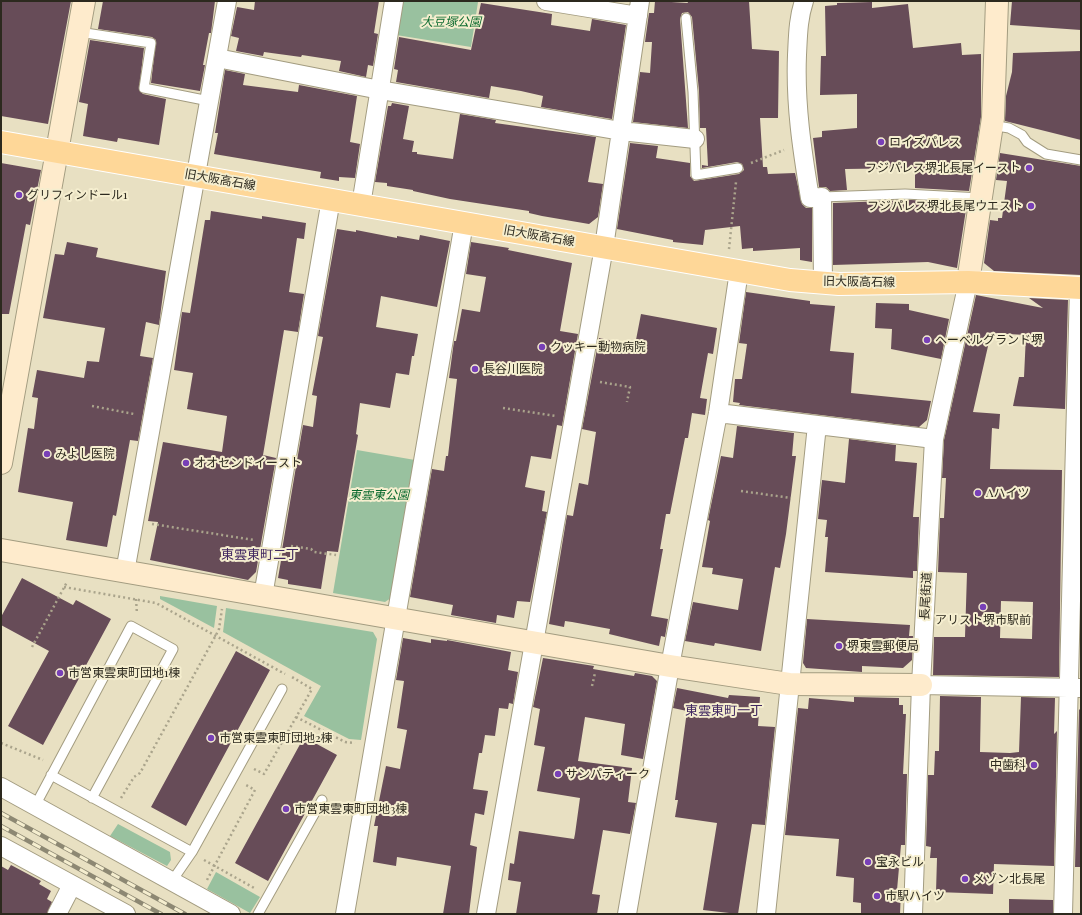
<!DOCTYPE html>
<meta charset="utf-8">
<style>
body{margin:0}
#map{position:relative;width:1082px;height:915px;overflow:hidden;background:#e8e0c2;font-family:"Playfair Display",serif}
canvas{display:block}
.frame{position:absolute;inset:0;border:2px solid #2c291e;pointer-events:none}
</style>
<div id="map">
<canvas width="1082" height="915"></canvas>
<div class="frame"></div>
</div>
<script>
const context = document.querySelector('canvas').getContext('2d');
context.lineJoin = 'round';
function paint(path, color) { context.fillStyle = color; context.fill(path, 'evenodd'); }
function stroke(path, color, width, dash) { context.strokeStyle = color; context.lineWidth = width; context.lineCap = dash ? 'butt' : 'round'; context.setLineDash(dash || []); context.stroke(path); }
function write(font, color, halo, rows, align = 'center') {
  context.font = font + ' "Playfair Display","Noto Sans JP",serif'; context.lineWidth = 4; context.setLineDash([]); context.textBaseline = 'middle'; context.strokeStyle = halo; context.fillStyle = color; for (const [text, x, y, turn = 0] of rows) {
    context.save(); context.translate(x, y); context.rotate((+turn || 0) * Math.PI / 180); context.textAlign = isNaN(turn) ? turn : align; if (halo) context.strokeText(text, 0, 0); context.fillText(text, 0, 0); context.restore();
  }
}
paint(new Path2D(`
 M401,1L478,2L471,47L396,35Z
 M357,450L415,460L391,598L385,602L333,593Z
 M160,596L217,606L214,628L160,599Z
 M226,608L373,632L377,639L361,740L349,739L304,716L321,686L223,632Z
 M118,824L170,852L171,860L167,866L110,836Z
 M216,872L260,897L250,913L207,889Z`), '#99c19f');
paint(new Path2D(`
 M1,1H71L48,124L1,116Z
 M103,1H215L211,33H209L203,65H205L200,91L151,83L156,40L152,37L98,29Z
 M255,1H379L374,33L378,34L373,66L368,65L366,77L339,71L341,61L302,55L301,57L264,52L263,56L236,51L239,38L231,36L237,7L254,10Z
 M655,1L688,3L687,1H749L752,49L779,51L778,118H760L763,167H767L768,174L795,173L802,204L806,208H812V262L800,260V248L753,251V248L742,249L740,226L705,230L703,245L673,242V240L617,229L630,143L658,146L656,158L690,163V176L694,181L739,174L744,170L742,164L737,162L702,168V165L708,166L706,128H700L699,91L692,17L688,12L682,13L680,19L688,128L633,122L640,72L650,73L652,42H645L649,13H654Z
 M1012,1H1081V30L1010,25Z
 M872,2V8L908,4L913,48L961,43L962,55L981,54V117L969,191L915,188V168L845,169L847,190L830,191L826,187H819L813,138L822,137V131L857,128V94L820,95L821,56H826L825,6L837,5V3Z
 M481,3L552,14L551,25L590,31L592,19L626,25L612,119L541,107L543,96L521,91L491,86L489,98L396,82L398,70L394,69L399,37L471,50Z
 M90,40L144,48L139,90L143,94L166,99L159,145L118,138L117,142L83,136L88,104L79,102Z
 M1081,51V140L1005,121L1006,96L1012,72L1013,53Z
 M225,70L245,74L243,85L298,92L299,85L357,96L350,142L360,144L355,178L339,177V181L320,178L321,172L214,154L218,133H215Z
 M392,103L409,106L403,139L414,141L412,152H417V154L453,159L460,114L496,120L495,123L596,137L588,182L603,184L598,217L589,224L542,216L529,213V211L450,199L413,191V190L387,186V183L375,182L388,106H391Z
 M1000,153L1081,166V275L994,271L984,263L990,220L998,221V218H1002L1007,181L996,180Z
 M1,163L41,170L30,225L26,224L9,314H1Z
 M911,200L967,203L957,268L928,262L833,265V203Z
 M211,211L262,219V216L306,223L304,239L297,238L289,292L304,294L298,332L284,330L263,455L276,458L256,572L248,580L150,560L158,522L148,521L163,442L222,452L227,416L187,409L193,373L174,370L182,312L190,313L205,220H210Z
 M337,229L356,232V230L397,238V236L419,240L420,235L450,241L437,307L381,296L376,327L418,334L414,356H412L409,375L396,373L390,408L360,403L356,434L358,435L338,552L327,551L321,589L288,584V580L278,578L283,549L282,550L303,425L313,427L317,396L312,395L323,337L318,336Z
 M67,242L98,248L96,257L166,271L159,325L146,322L140,356L153,358L138,441L130,440L116,516L113,515L107,547L66,540L73,502L18,492L28,428L34,429L38,398L32,397L37,370L84,378L87,361L99,362L105,328L43,318L55,254L64,255Z
 M471,242L509,248L508,250L572,263L560,331L578,334L562,426L557,425L551,459L531,456L525,487L545,491L542,511L547,512L530,602L517,601L514,618L497,615L496,623L451,615L453,605L410,597L432,469L444,471L446,456H448L457,379L449,378L454,341H456L462,309L480,312L486,277L466,274Z
 M746,292L810,301V304L835,306L830,351L854,353L851,393L931,401L927,420L919,427L739,405L740,403L733,402L735,379H742L747,344L739,343Z
 M976,295L1043,308L1029,298L1068,300L1065,409L1013,406L1019,377H1024L1026,335L991,333L973,412L1000,414L999,429L992,428L990,469L1062,470L1059,677L933,675L934,637H965L967,573L938,572L940,518H944L946,478H942L944,440ZM1001,601L1033,602L1032,639L1000,638Z
 M876,303L909,304V310L949,319L941,359L891,349L892,329L875,328Z
 M641,314L717,328L713,354L708,353L700,398L707,399L705,415L692,413L688,438H685L670,514H666L660,549H663L651,616L668,619L665,637L661,636L659,646L609,634L610,629L572,622L565,621L564,627L549,624L567,515L573,516L579,483L588,485L596,432L582,429L599,338L635,345Z
 M737,426L794,433L792,456H796L786,534L780,568L775,567L761,651L715,643L714,646L685,641L693,602L738,610L743,579L712,574L713,568L702,567L710,521L708,520L721,456L733,458Z
 M849,439L896,445L895,461L917,463L913,517H919L917,571H913V578L825,572L828,537H825L827,520L818,519L822,480L845,483Z
 M22,578L73,605L76,600L111,619L43,745L8,726L49,651L1,625V617Z
 M807,619L910,625L909,636H913L912,660L903,668L862,666V672L806,668L803,663Z
 M1081,626V678L1080,677Z
 M403,638L431,643V639L447,641V640L511,652L508,670L518,672L513,704L509,703L508,709L499,708L495,736L485,735L482,753H479L473,789L488,791L484,815L475,813L470,845L477,847L469,914H443L451,866L397,857L396,866L373,862L378,826H374L386,766L400,769L407,730L397,728L404,681L396,680Z
 M236,651L270,670L186,826L151,807Z
 M543,658L594,666L593,669L634,676L635,673L652,676L657,681L643,759L621,755L625,724L585,717L578,761L632,768L628,802L636,803L630,834L603,830L592,894L600,895L597,914H516L521,882L508,880L510,863L514,864L519,831L574,839L575,834L580,798L537,791L545,747L534,745L540,709L533,707Z
 M677,688L728,698L729,695L760,697L758,726L775,727L765,825L752,824L738,914L703,910L717,823L675,817L678,800H675L687,711L673,708Z
 M940,696L981,697L980,752L1010,753L1019,752L1021,697L1055,698L1054,734L1057,731L1054,866L994,864L993,894L936,892L937,858H930L931,847L926,846L928,775H934L935,751H939Z
 M854,697L899,698V705H903V714H906L903,774H907L905,845H901L897,890H901L900,914H861V903L853,902L854,878L836,876L839,839L785,835L798,708L808,709L809,698L854,702Z
 M1081,708V867H1075L1079,710Z
 M304,737L337,755L268,881L235,863Z
 M11,865L41,881L39,884L51,891L47,899L52,902L47,914H1V866L8,870Z
 M1009,899L1053,900V914H1009Z`), '#674c58');
const lane = new Path2D(`
 M686,18L693,92L696,175L738,168
 M79,32L151,43L144,88L209,101
 M991,125L1009,128L1022,135L1027,142L1046,154L1081,160
 M822,197L905,194L981,198
 M51,775L192,852
 M35,806L131,626L173,649L92,798
 M172,881L192,852L282,689
 M258,914L322,800`);
const street = new Path2D(`
 M546,1L638,16
 M804,1C798,19 798,36 797,55C795,104 802,150 810,198L822,197L823,282
 M217,58L380,90L621,131L695,139
 M361,205L394,1
 M718,413L934,439
 M125,572L227,1
 M263,596L331,199
 M921,685L1081,688
 M1,787L231,914
 M1,846L126,914
 M57,914L72,885
 M345,914L464,223
 M486,914L604,247L640,1
 M627,914L670,666L718,413L739,271
 M766,914L817,425
 M913,914L921,685L934,439L968,282
 M1063,914L1079,287`);
const secondary = new Path2D(`
 M968,282L993,118L997,1
 M1,463L84,1
 M1,550L670,666L789,684L921,685`);
const primary = new Path2D(`
 M1,142L790,280L839,284L968,282L1081,288`);
stroke(lane, '#a39c80', 11);
stroke(street, '#a39c80', 20);
stroke(secondary, '#a39c80', 24);
stroke(primary, '#fff', 24);
stroke(new Path2D(`
 M751,163L784,150
 M729,249L736,182
 M600,382L630,387L627,402
 M92,406L134,414
 M503,408L556,416
 M741,491L791,498
 M152,524L254,540
 M291,546L311,549L314,552L336,555
 M64,587L156,603L285,674
 M136,599L137,614
 M32,647L67,582
 M592,686L595,673
 M296,717L345,742L355,743
 M1,743L43,760
 M254,769L264,774L312,689L292,677
 M121,798L134,777L140,773L216,635L219,629L222,609
 M204,860L256,889
 M207,880L255,790L246,785`), '#aaa48c', 2.5, [2, 3]);
stroke(lane, '#fff', 9);
stroke(street, '#fff', 18);
stroke(secondary, '#feebcc', 22);
stroke(primary, '#fed798', 22);
const rail = new Path2D(`
 M1,813L185,914
 M1,826L161,914`);
stroke(rail, '#8d8873', 4.5);
stroke(rail, '#f5eecf', 3, [9]);
for (const [x, y, r, color] of [
 [881,142,4,"#7840b7"],
 [1029,168,4,"#7840b7"],
 [19,195,4,"#7840b7"],
 [1031,206,4,"#7840b7"],
 [927,340,4,"#7840b7"],
 [542,347,4,"#7840b7"],
 [475,369,4,"#7840b7"],
 [47,454,4,"#7840b7"],
 [186,463,4,"#7840b7"],
 [978,493,4,"#7840b7"],
 [983,607,4,"#7840b7"],
 [839,646,4,"#7840b7"],
 [60,673,4,"#7840b7"],
 [211,738,4,"#7840b7"],
 [1034,765,4,"#7840b7"],
 [558,774,4,"#7840b7"],
 [286,809,4,"#7840b7"],
 [868,862,4,"#7840b7"],
 [965,879,4,"#7840b7"],
 [877,896,4,"#7840b7"]
]) { const dot = new Path2D(); dot.arc(x, y, r, 0, 2 * Math.PI); context.fillStyle = color; context.fill(dot); stroke(dot, '#f5eecf', 1.5); }
write('italic 12px', '#0b6a2e', '#f5eecf', [
 ["大豆塚公園",451,22],
 ["東雲東公園",379,495]
]);
write('12px', '#2c291e', '#f5eecf', [
 ["ロイズパレス",889,142],
 ["フジパレス堺北長尾イースト",1021,168,"right"],
 ["グリフィンドール1",27,195],
 ["フジパレス堺北長尾ウエスト",1023,206,"right"],
 ["ヘーベルグランド堺",935,340],
 ["クッキー動物病院",550,347],
 ["長谷川医院",483,369],
 ["みよし医院",55,454],
 ["オオセンドイースト",194,463],
 ["Aハイツ",986,493],
 ["アリスト堺市駅前",983,620,"center"],
 ["堺東雲郵便局",847,646],
 ["市営東雲東町団地1棟",68,673],
 ["市営東雲東町団地2棟",219,738],
 ["中歯科",1026,765,"right"],
 ["サンパティーク",566,774],
 ["市営東雲東町団地3棟",294,809],
 ["宝永ビル",876,862],
 ["メゾン北長尾",973,879],
 ["市駅ハイツ",885,896]
], 'left');
write('12px', '#2c291e', '#f5eecf', [
 ["旧大阪高石線",220,180,10],
 ["旧大阪高石線",539,236,10],
 ["旧大阪高石線",859,282,1],
 ["長尾街道",926,596,-87]
]);
write('13px', '#402761', '#f5eecf', [
 ["東雲東町二丁",260,555],
 ["東雲東町一丁",724,711]
]);
</script>
